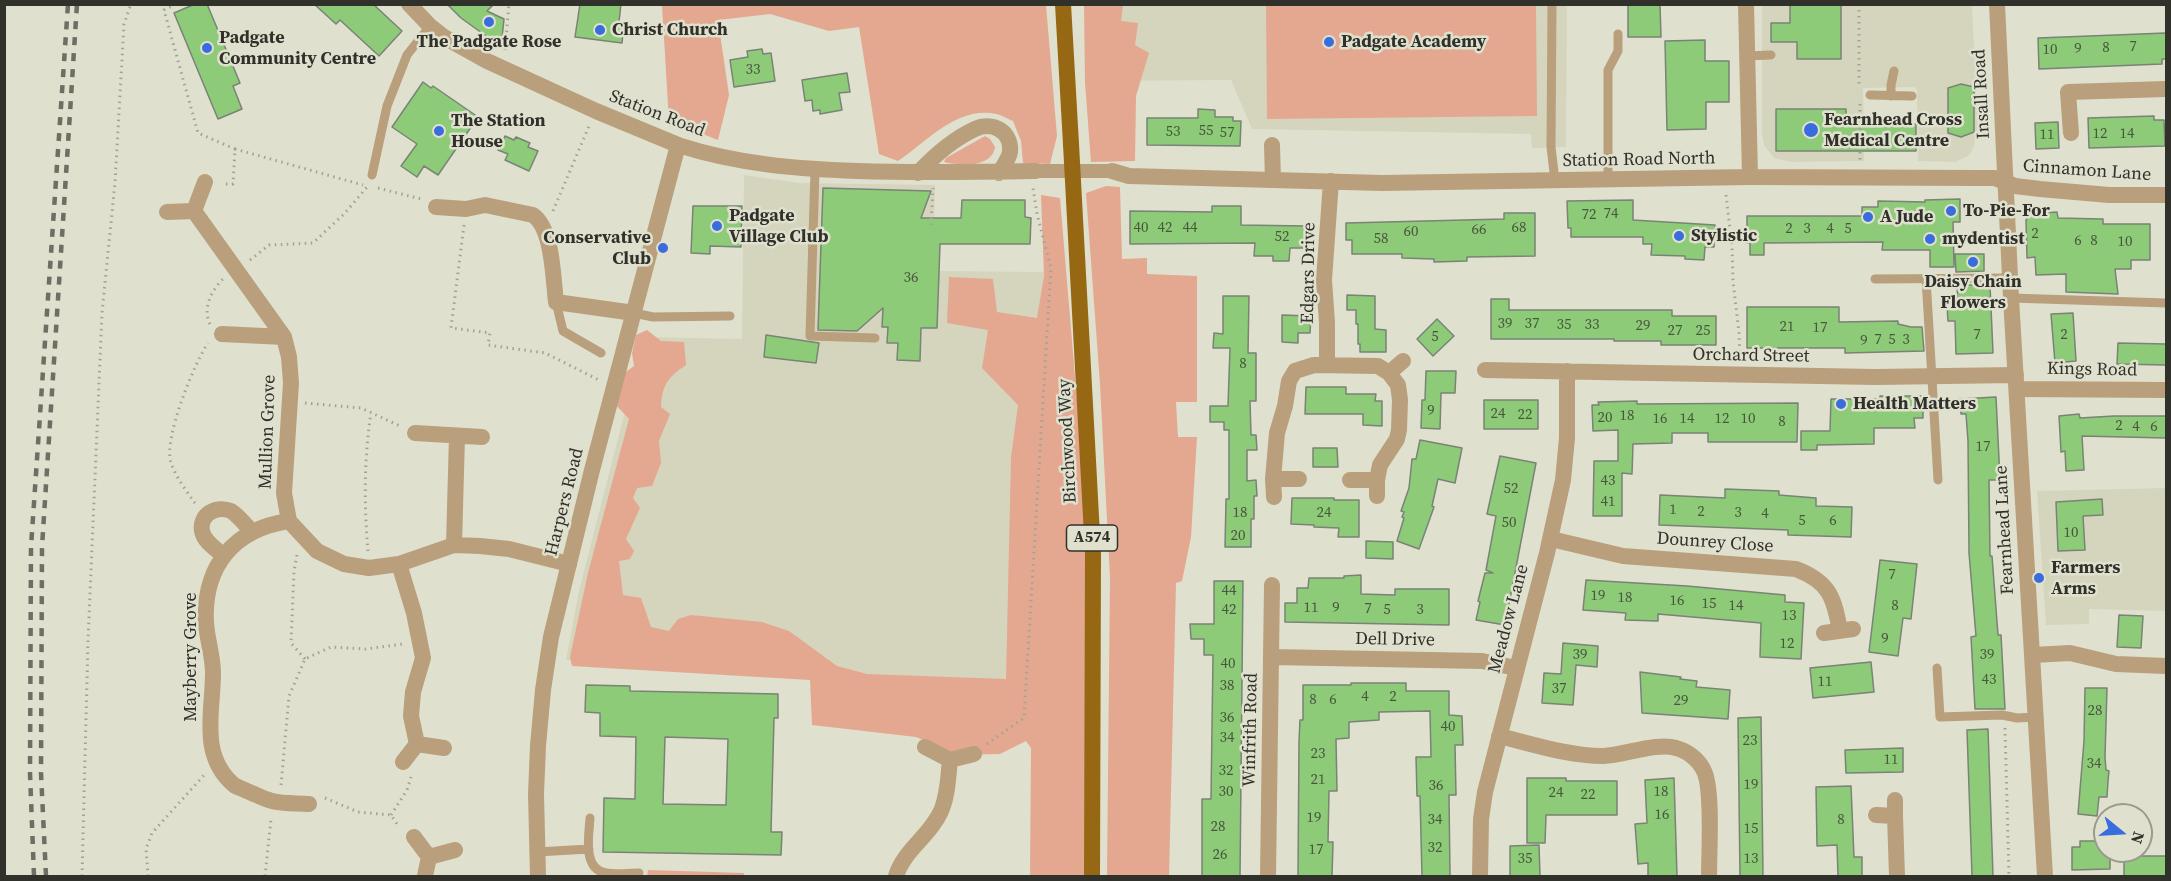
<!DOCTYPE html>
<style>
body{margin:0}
#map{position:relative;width:2171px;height:881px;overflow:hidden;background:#e0e0cf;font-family:"Source Serif 4",serif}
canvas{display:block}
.frame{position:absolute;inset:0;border:6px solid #31312b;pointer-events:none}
.north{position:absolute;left:2093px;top:803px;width:60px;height:60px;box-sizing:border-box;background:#e0e0cf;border:2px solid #9a9a8d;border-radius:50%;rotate:108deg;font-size:16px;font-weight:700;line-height:24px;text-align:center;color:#31312b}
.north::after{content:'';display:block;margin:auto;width:21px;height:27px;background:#396cdc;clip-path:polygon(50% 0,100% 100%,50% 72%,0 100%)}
</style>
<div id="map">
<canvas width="2171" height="881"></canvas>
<div class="frame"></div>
<div class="north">N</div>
</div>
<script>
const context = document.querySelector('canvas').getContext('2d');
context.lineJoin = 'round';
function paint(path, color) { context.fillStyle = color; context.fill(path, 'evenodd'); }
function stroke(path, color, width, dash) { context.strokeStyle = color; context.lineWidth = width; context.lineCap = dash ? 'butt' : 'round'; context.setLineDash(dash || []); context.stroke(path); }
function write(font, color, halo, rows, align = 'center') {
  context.font = font + ' "Source Serif 4",serif'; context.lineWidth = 5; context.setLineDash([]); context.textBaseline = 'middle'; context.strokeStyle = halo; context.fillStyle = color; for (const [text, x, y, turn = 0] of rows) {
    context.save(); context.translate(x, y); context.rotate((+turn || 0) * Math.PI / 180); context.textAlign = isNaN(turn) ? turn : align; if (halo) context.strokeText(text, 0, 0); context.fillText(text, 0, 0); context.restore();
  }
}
paint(new Path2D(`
 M1086,5H1567L1566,147L1532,148L1531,134L1252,129L1231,80L1098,81Z
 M1762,5H1972L1978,133L1972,151L1968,156L1955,162L1918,161L1917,90L1914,87L1863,88L1864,161L1791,162L1774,158L1764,145L1762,135Z
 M744,175L800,183L935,185L933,271L1048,272L1016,685L566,660L579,591L644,337L742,339Z
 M2166,488V611L2089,609V624L2046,625L2037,491Z`), '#d5d5bd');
paint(new Path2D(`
 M662,5H1046L1057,136L1050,164L1023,163L1021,141L1013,121C1008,119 1002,115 996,114C957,106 928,141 898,161L879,154L859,27L829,31L770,14L718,20L729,95L718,140L669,121Z
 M1084,5H1123L1121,21L1138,23L1135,45L1149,53L1136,96L1135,161L1091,162L1085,83Z
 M1266,5H1536L1537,116L1267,119Z
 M985,136L990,139L995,147C992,168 960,166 944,162L946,158Z
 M1106,186L1120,187L1122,259L1147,258V274L1197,276V402H1176L1178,437H1197L1191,537L1182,581L1176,583L1169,876H1107L1110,578L1100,384L1086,193Z
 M1041,195L1060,198L1084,484L1087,576V876H1030L1031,748L1026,741L1000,754L958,755L916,737L812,725L810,680L572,666L570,657L588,573L629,419L615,404L623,374L634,366L632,353L636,335L647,330L661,341L684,342L686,365C668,377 662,385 661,407L670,414L659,441L661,463L652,486L637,488L633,498L640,508L626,539L634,551L630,559L619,561L623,595L641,598L651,627L669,631L678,619L691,615L762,622L789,631L837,666L867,674L1006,679L1011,457L1018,405L982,368L988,330L947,323L949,277L993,279L997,312L1037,318L1044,276Z
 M648,870L744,873V876H647Z`), '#e3a88f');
const building = new Path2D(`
 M195,4H207L240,83L233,86L242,109L218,119L174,13Z
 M314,4H373L402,31L379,56L340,20L336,24Z
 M447,4H494L487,11L504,19L502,38L493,41L461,18Z
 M580,4H621L619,22L624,23L622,43L575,37Z
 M1628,4H1660L1661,37H1628Z
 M1790,4H1841V59H1797V42H1771V23H1790Z
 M2166,33V59H2162V64L2039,69L2038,38Z
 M1705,40V61H1729V102H1706V129L1667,130L1665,41Z
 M762,49L763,54L771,53L775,81L734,87L730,60L748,57L747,51Z
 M847,73L850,92L839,93L842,110L820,114V110L813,111L812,100L805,101L802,80Z
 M423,82L431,88L433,86L478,117L438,175L424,166L417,177L401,166L417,144L392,127Z
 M1961,84L1974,87V132L1961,137L1948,133V88Z
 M1198,109L1215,110V117H1233V121H1241L1240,146L1147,145V118H1198Z
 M1776,109H1846V116H1911V124H1916V151H1776Z
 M2154,116V120H2164L2165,146L2089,148L2088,118Z
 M2058,122L2059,148L2036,149L2035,123Z
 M505,136L514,140L516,137L530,143L528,147L538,151L529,171L505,160L508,154L498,150Z
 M823,188L931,191L921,218H961L962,200H1025V217L1031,218L1030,244H940L937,328H921L920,361L897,360L898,343H887L888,327H882L883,308L857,331L818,330Z
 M1960,199V222H1953L1954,267H1930V250H1882L1883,242L1764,243V255H1750V243H1747V216H1862V207H1878V201L1925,202V200Z
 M1633,200V220L1715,225L1714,247H1705L1704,260L1685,259V256L1651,255L1652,244H1643V237H1571V228H1568L1567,201Z
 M693,206H742L741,247L710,246V254L691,253Z
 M1212,206H1241V225L1306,226V248H1290L1289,261H1273V256H1254L1255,243L1130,244V211L1212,212Z
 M2057,212L2058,218L2103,219V224H2150V260H2131V269H2115L2118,294L2066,292V274L2036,275L2035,257L2027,258L2026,220L2030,214Z
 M1504,213H1535V256L1467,257V261L1434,262V259L1402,258V254H1352V240H1346V223L1504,219Z
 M1955,254H1984V271L1956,272Z
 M1957,285H1990L1993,353L1956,354L1955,321H1948L1947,306L1958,305Z
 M1347,295L1375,296V329L1386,330V352H1360V344H1358V324H1356V310H1347Z
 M1223,296H1249L1248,353H1256V401H1250L1251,435H1256L1257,450H1247V481L1256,480L1257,496H1254V519H1251V547H1225L1226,499H1229V430H1224V422H1210V406H1228L1230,348H1213L1214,333L1223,334Z
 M1491,299H1509V310H1672V316H1716V345H1661V341H1614V339H1491Z
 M1747,307H1839V322L1898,321V324L1911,327H1922L1924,351L1845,353V348H1747Z
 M2073,313L2076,361L2055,363L2051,314Z
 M1282,315L1311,316L1310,333H1298V343L1282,342Z
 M1437,319L1454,336L1433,356L1417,339Z
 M766,335L819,343L816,363L764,357Z
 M2118,343L2166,344V365L2117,364Z
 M1426,371H1456L1455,393H1441L1440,429L1421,428L1422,400H1425Z
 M1306,387H1346V394H1376L1375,401H1382V426L1363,425V414H1305Z
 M1880,396H1923V418H1914L1915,428H1874V444L1817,445V450H1801V431H1830L1831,399H1880Z
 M1996,397L2000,480H1989L1990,556H1992L1998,635H2001L2005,709H1975L1971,637L1976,636L1969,553L1968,441L1966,414H1961L1960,399Z
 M1484,400H1538V429H1484Z
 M1637,401V404L1798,403L1797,442H1708V433H1672V443L1633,444L1632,474L1622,473V516H1593L1594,461H1618V430L1593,431L1592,405H1599L1598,402Z
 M2079,414L2080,418L2114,416H2166V438L2082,436L2084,470L2066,471L2065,451L2061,452L2059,416Z
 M1420,440L1462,448L1455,483L1438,479L1432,506L1434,507L1419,549L1397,541L1404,518L1402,517L1404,512L1401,511L1409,488L1412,459H1416Z
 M1313,448H1337L1338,467H1313Z
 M1500,456L1536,463L1505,625L1476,620L1480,602L1478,601L1485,573H1493L1486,570L1496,516L1487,514Z
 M1725,489L1779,491V495L1816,498V506L1852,507L1851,537L1788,535V530L1659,525L1660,495L1725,498Z
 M1292,498H1334V500H1359V537H1338L1339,528L1314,527V525L1291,524Z
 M2102,499L2103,515L2083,516L2085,550L2058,551L2056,502Z
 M1366,541L1393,542V559L1366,558Z
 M1880,560L1917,564L1911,619L1903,618L1898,656L1869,652Z
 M1361,575V594L1395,595V589H1449V625L1285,622V603H1297V588H1308L1309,578H1344V576Z
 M1586,580L1687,586L1785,595V602L1804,603L1801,659L1760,657L1761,623L1658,614V621L1625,620L1626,613L1583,610Z
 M1214,581H1243L1240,876H1202V799H1211L1213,655H1204V639H1191L1190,624H1214Z
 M2119,615L2143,616L2141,648L2117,647Z
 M1563,643L1598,646L1597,667L1576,665L1573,705L1542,703L1544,673L1561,674Z
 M1871,662L1874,692L1813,698L1810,668Z
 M1640,672L1681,677L1680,679L1697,681L1696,687L1730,690L1728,719L1642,713Z
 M1351,683H1406V691H1449V715L1462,716L1463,745H1455L1456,795H1449L1450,876H1422L1420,796H1417L1416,757H1431L1430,711L1379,712V720L1349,722V738L1336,739L1337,791H1329L1328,842H1333L1332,876H1298L1299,741L1300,720H1303V685H1351Z
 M586,685L630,686V691L778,694V718H774L771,832H782L781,855L603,852L604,798L635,799L636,737L600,736V713L585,712ZM665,737L728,739L726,805L663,804Z
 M2085,688H2107L2105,757L2106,770L2109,771L2108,781L2107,797H2099L2097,816L2078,814L2084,741Z
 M1761,717L1763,876H1740L1738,718Z
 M1988,729L1993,876H1972L1967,730Z
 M1903,748V772L1846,773L1845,750Z
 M1527,778H1566V781H1617V815H1546L1545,843H1527Z
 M1674,778L1677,876H1648V863L1638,864L1635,824L1647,823L1645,780Z
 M1851,786L1854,857H1862V876H1838L1837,845L1817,846L1816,787Z
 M2080,841H2105V851H2110V869L2072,870V847H2080Z
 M1539,845L1540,876H1510V846Z
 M2124,856H2166V876H2124Z`);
paint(building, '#8ecb78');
stroke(building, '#798376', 1.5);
stroke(new Path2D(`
 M176,4L164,10L198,133L235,149L233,184H223
 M1859,4V86
 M505,50L509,4
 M1860,104V161
 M235,149L363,185
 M378,188L421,199
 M1726,195L1732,246L1733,281L1739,333L1740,358
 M553,211L589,126
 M464,225L451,328L490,333L488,345L545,353L599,380
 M931,225L933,188
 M250,260L269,245L313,243L345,213L367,187
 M210,324C202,308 212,290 223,279
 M305,403L361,408L400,426
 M195,503C186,491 176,477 171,463C163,439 194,364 208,343
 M368,551C364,506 364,458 371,413
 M297,555L294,571L291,643L305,659
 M2005,728L2009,876
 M987,744L1024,718L1051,268L1037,214L1033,188
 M281,785L289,696L305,659L331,647L366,649L403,644
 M325,798L358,812L391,815L399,827
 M391,815L407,790L411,777
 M82,876L88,641L102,313L115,183L124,24L131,4
 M148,876L146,849L152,833L205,774
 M265,876L271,819`), '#a2a295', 3, [1.5, 4.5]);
stroke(new Path2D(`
 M1552,4L1551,147L1555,181
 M1747,56L1771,55
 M1870,95L1912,96
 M1891,96V85L1894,71
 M815,170L810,336L875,338
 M372,175L387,106L407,55L430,26
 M1608,180V70L1618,51V34
 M1926,278L1938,480
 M1875,279L2010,278
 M2011,298L2166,303
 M556,302L563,331L601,353
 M634,313L653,317L730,316
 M1937,668L1940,717L2002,715L2017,718L2036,717
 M590,818C589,835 582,869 606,873C616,875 628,873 639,873
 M537,852L589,849`), '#b99f7b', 9);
stroke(new Path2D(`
 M1036,171H1112`), '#b99f7b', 14);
stroke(new Path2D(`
 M1746,4L1750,177
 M2071,133L2068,92L2166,89
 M678,145C737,164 796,169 858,171C917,173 976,172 1036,171
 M1112,171L1129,176L1273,180L1272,145
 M918,173C934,156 953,139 975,129C992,121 1012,131 1010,152C1009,159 1003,166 999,173
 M1273,180L1382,183L1750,177L1978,178H1995L2015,186L2040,189L2109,195H2166
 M436,207L466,209L485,205L533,215C553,229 553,279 556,302L634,313
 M194,211L284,337L289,357L291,383L284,493L289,521L317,551L344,564L369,568L399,564L454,545L480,546L509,549L569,564
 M167,212L194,211L205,182
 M222,334L284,337
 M1327,365V323L1324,280L1331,181
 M1485,370L1875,377L2016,375
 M1389,373L1403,361
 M2017,389L2166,390
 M415,433L482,437
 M1273,479H1299
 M1350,480H1377
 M1274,497L1273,479L1277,433L1285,406L1289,381L1295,371L1314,365L1378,366L1389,373L1398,385L1400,400L1399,430L1397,439L1380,465L1377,480V496
 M289,521C234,529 203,566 206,623C207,639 213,656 213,673C213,712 199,755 234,785C237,787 243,789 247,791C255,794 263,799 272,801C283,804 297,803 309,804
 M1551,539L1623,556L1796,569C1830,582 1834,598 1840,631
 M454,545L457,436
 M224,556C216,549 204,542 202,531C199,514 217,505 231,511C239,516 245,525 252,531
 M399,564L414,613L423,658L413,692L411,716L417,744
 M1824,633L1853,629
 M2033,655L2070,653L2116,664L2166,666
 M1271,657L1482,661L1516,668
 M1499,736C1533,744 1568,756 1603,756C1625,755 1657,742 1676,748C1688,751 1699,760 1704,771C1713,789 1709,853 1709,876
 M925,747L950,760L974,754
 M403,762L417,744L444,748
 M1876,815L1895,816V800
 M1895,816L1897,876
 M414,837L429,857
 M425,876L429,857L455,850
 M896,876C904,850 930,836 941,811C948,795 948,777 950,760
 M1268,876L1272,585
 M1480,876L1481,819L1485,792L1547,553L1563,480L1567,438V371`), '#b99f7b', 16);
stroke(new Path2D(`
 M409,4L430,26L444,37L487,61L596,111L678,145L592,470L551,637L543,690L538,746L536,794L538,876
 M1997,4L2011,298L2045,876`), '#b99f7b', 16);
stroke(new Path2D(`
 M1063,4L1071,144
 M1074,200L1093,554L1092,876`), '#976814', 16);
stroke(new Path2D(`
 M34,876L30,773L31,547L68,4
 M46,876L41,773L42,547L77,4`), '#6e6e64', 4.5, [8, 8]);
stroke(new Path2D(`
 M1071,144L1074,200`), '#976814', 16);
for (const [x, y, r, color] of [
 [489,22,6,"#396cdc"],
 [600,30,6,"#396cdc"],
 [1329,42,6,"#396cdc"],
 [207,48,6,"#396cdc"],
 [1811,130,8,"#396cdc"],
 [439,131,6,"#396cdc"],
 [1951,211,6,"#396cdc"],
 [1868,217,6,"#396cdc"],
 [717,226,6,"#396cdc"],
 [1679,236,6,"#396cdc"],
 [1930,239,6,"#396cdc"],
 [663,248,6,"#396cdc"],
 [1973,262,6,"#396cdc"],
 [1841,404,6,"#396cdc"],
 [2039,578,6,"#396cdc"]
]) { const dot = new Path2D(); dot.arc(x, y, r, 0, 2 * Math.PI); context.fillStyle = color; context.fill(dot); stroke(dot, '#e0e0cf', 2); }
write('15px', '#48583e', null, [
 ["7",2133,47],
 ["8",2106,48],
 ["9",2078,49],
 ["10",2050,50],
 ["33",753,70],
 ["55",1206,131],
 ["53",1173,132],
 ["57",1227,133],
 ["12",2100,134],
 ["14",2127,134],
 ["11",2047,135],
 ["74",1611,214],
 ["72",1589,215],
 ["40",1141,228],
 ["42",1165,228],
 ["44",1190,228],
 ["68",1519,228],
 ["2",1789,229],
 ["3",1807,229],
 ["4",1830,229],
 ["5",1848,229],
 ["66",1479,230],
 ["60",1411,232],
 ["2",2035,234],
 ["52",1282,237],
 ["58",1381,239],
 ["6",2078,241],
 ["8",2094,241],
 ["10",2125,242],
 ["36",911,278],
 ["39",1505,324],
 ["37",1532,324],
 ["35",1564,325],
 ["33",1592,325],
 ["29",1643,326],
 ["21",1787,327],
 ["17",1820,328],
 ["27",1675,331],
 ["25",1703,331],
 ["7",1977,335],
 ["2",2064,335],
 ["5",1435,337],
 ["7",1878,340],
 ["5",1892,340],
 ["3",1906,340],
 ["9",1864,341],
 ["8",1243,364],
 ["9",1431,411],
 ["24",1498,414],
 ["22",1525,415],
 ["18",1627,416],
 ["20",1605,418],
 ["16",1660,419],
 ["14",1687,419],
 ["12",1722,419],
 ["10",1748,419],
 ["8",1782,422],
 ["2",2119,426],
 ["4",2136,427],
 ["6",2154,427],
 ["17",1983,447],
 ["43",1608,481],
 ["52",1511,489],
 ["41",1608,502],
 ["1",1673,510],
 ["2",1701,512],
 ["18",1240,513],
 ["24",1324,513],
 ["3",1738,513],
 ["4",1765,514],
 ["5",1802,521],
 ["6",1833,521],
 ["50",1509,523],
 ["10",2071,533],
 ["20",1238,536],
 ["7",1892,575],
 ["44",1229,591],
 ["19",1598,596],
 ["18",1625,598],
 ["16",1677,601],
 ["15",1709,604],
 ["14",1736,606],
 ["8",1895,606],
 ["11",1311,608],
 ["9",1336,608],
 ["7",1368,609],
 ["42",1229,610],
 ["5",1387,610],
 ["3",1420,610],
 ["13",1789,616],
 ["9",1885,639],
 ["12",1787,644],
 ["39",1580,655],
 ["39",1987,655],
 ["40",1228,664],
 ["43",1989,680],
 ["11",1825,682],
 ["38",1227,686],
 ["37",1559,689],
 ["4",1365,697],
 ["2",1393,697],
 ["8",1313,700],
 ["6",1333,700],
 ["29",1681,701],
 ["28",2095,711],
 ["36",1227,718],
 ["40",1448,727],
 ["34",1227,738],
 ["23",1750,741],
 ["23",1318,754],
 ["11",1891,760],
 ["34",2094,764],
 ["32",1226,771],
 ["21",1318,780],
 ["19",1751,785],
 ["36",1436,786],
 ["30",1226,792],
 ["18",1661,792],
 ["24",1556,793],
 ["22",1588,795],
 ["16",1662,815],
 ["19",1314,818],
 ["34",1435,820],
 ["8",1841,820],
 ["28",1218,827],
 ["15",1751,829],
 ["32",1435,848],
 ["17",1316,850],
 ["26",1220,855],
 ["35",1525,859],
 ["13",1751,859]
]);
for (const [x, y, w] of [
 [1092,538,51]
]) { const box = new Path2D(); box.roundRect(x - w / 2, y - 13, w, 26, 4.5); context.fillStyle = '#e0e0cf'; context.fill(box); stroke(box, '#31312b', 1.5); }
write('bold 16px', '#31312b', null, [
 ["A574",1092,538]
]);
write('bold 18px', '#31312b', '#e0e0cf', [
 ["Christ Church",612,30],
 ["Padgate",219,38],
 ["Community Centre",219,59],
 ["The Padgate Rose",489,42,"center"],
 ["Padgate Academy",1341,42],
 ["Fearnhead Cross",1824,120],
 ["Medical Centre",1824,141],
 ["The Station",451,121],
 ["House",451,142],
 ["To-Pie-For",1963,211],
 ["Padgate",729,216],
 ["Village Club",729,237],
 ["A Jude",1880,217],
 ["Stylistic",1691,236],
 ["Conservative",651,238,"right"],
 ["Club",651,259,"right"],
 ["mydentist",1942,239],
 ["Daisy Chain",1973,282,"center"],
 ["Flowers",1973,303,"center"],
 ["Health Matters",1853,404],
 ["Farmers",2051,568],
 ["Arms",2051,589]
], 'left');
write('18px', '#31312b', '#e0e0cf', [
 ["Insall Road",1982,94,-93],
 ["Station Road",657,114,21],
 ["Station Road North",1639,160,-1],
 ["Cinnamon Lane",2087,171,4],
 ["Edgars Drive",1309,273,-89],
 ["Orchard Street",1751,356,1],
 ["Kings Road",2092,370,1],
 ["Mullion Grove",268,432,-88],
 ["Birchwood Way",1068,441,-93],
 ["Harpers Road",565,502,-76],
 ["Fearnhead Lane",2005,530,-93],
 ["Dounrey Close",1715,543,4],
 ["Meadow Lane",1509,619,-75],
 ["Dell Drive",1395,640,1],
 ["Mayberry Grove",191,657,-90],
 ["Winfrith Road",1251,730,-89]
]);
</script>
